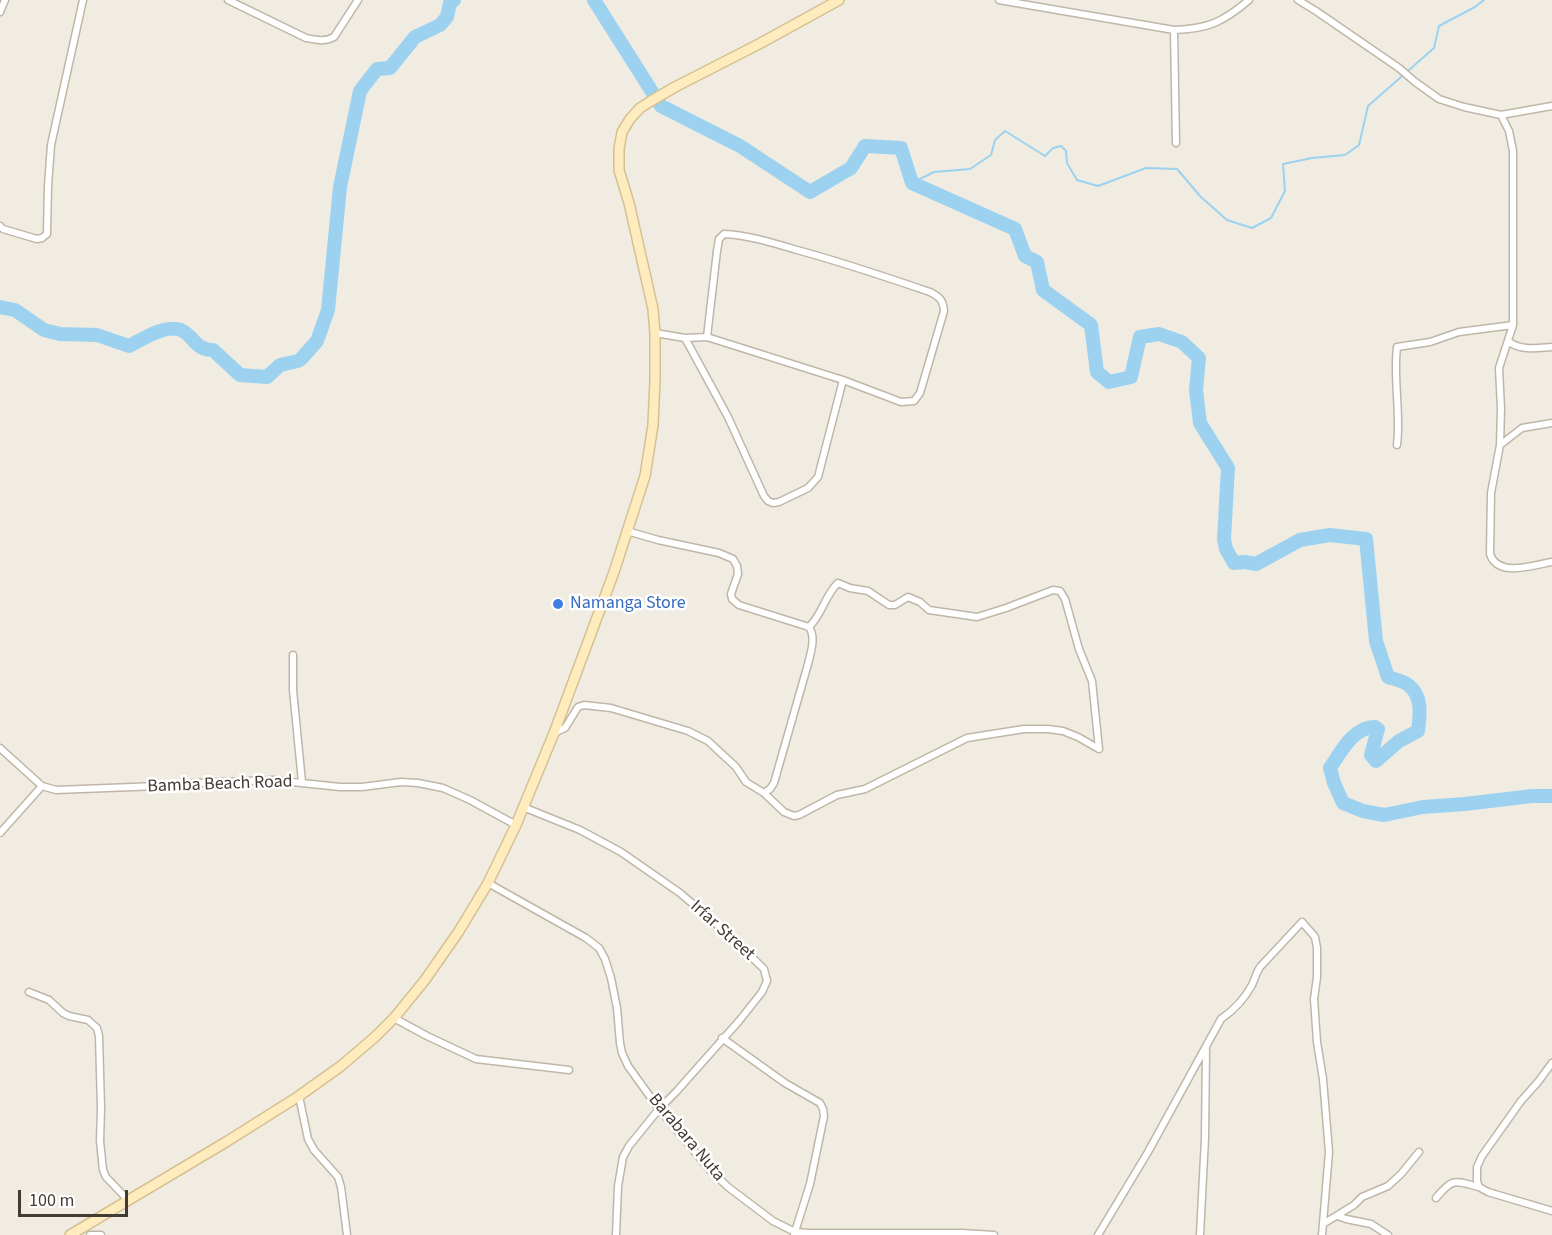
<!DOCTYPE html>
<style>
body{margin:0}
#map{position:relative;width:1552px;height:1235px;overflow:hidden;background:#f1ece2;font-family:"Source Sans 3",sans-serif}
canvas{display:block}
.scale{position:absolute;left:18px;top:1190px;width:110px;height:27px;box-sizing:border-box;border:3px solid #423b33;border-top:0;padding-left:8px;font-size:18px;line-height:21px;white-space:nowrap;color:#423b33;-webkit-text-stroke:4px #fff;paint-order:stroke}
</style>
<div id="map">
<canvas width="1552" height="1235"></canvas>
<div class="scale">100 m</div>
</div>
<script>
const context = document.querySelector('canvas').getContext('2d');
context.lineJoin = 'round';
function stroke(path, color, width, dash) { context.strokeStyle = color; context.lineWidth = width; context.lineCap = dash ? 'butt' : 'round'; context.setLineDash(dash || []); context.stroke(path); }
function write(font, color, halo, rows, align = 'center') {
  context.font = font + ' "Source Sans 3",sans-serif'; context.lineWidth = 5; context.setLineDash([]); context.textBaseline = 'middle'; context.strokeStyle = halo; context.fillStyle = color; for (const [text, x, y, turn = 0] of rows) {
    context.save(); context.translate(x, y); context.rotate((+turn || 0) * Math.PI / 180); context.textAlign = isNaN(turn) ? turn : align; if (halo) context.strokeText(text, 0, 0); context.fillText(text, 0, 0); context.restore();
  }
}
stroke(new Path2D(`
 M912,183L934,172L970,169L991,155L995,140L1005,131L1045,156L1053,148L1061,146L1066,151L1067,163L1077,180L1098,186L1146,168L1177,169L1201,197L1227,220L1252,228L1271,218L1285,191L1283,164L1312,158L1345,155L1359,145L1368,106L1434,48L1439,26L1475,7L1484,0`), '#9cd2f0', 2);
stroke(new Path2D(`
 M594,0L661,106L740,146L810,192L851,168L865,146L901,148L912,183L1015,229L1025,256L1037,262L1043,290L1091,325L1097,372L1109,382L1131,377L1140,337L1159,334L1182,342L1199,358L1196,390L1200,423L1228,468L1224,539L1226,549L1234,563L1245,562L1256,564L1300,540L1330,535L1366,539L1376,641L1388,677C1394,679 1403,681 1407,684C1423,695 1420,714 1418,731L1399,741L1376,761L1371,755L1378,729L1375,727C1353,727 1341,752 1330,768L1334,783L1343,803L1363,811L1384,815L1423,807L1465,804L1532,796H1552
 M0,307L15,310L44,330L60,334L97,335L129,346C143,339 165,324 181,330C194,336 195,350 213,350L240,375L267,377L280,365L298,361L301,359L317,341L328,310L340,187L360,91L377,69L390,68L415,37L440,25L447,17L450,3L454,0`), '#9cd2f0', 14);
const street = new Path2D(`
 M228,0L306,38C316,40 325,42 334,37L358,0
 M999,0L1174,30C1208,29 1223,22 1249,0
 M1298,0L1316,11L1399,68L1414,81L1439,99L1464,107L1501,115L1552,106
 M0,12L5,0
 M1174,30L1176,143
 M1501,115L1509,131L1513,151V325L1499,368L1501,409L1500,445L1491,493L1490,554C1498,578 1533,565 1552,562
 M0,226L3,229L37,239L42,238L47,234L48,186L51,145L83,0
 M655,333L685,338L707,337L843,380L901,402L914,401L920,393L944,311C943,300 940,297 930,292C886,277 842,262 797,250C773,243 748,235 724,234L719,239L717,251L707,337
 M685,338L728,417L764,496L768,501L773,503L779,502L808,488L818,477L843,380
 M1509,342C1522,351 1537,348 1552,347
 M1397,445C1401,413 1393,379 1397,347L1430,342L1459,332L1513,325
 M1500,445L1522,428L1552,423
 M627,531L658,540L719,553L733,559L737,566L738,574L731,594L732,599L739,605L809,627C816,637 811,652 808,664L774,783L770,789L764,793
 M809,627C822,615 825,595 838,583L850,588L868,591L889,605H895L908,597L920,602L929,610L977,617L1006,608L1053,590L1060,591L1065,599L1079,649L1092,681L1099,749
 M293,655V690L302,782
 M554,733L565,728L578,707L584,705L611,708L688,731L708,741L736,767L746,782L764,793L784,812L794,816L799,815L837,795L865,789L967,738L1024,729H1048L1063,731L1078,737L1099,749
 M0,748L42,786L56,790L158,786L197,783L273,780L340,787H362L401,782L418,783L443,788L470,800L516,825
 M523,807L580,830L621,852L680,893L729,935L764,969L767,981L762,992L739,1021L676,1092L659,1109L629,1146L623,1157L618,1186L616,1235
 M0,833L42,786
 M488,883L586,938L599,948L605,959L611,978L617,1008L620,1043L622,1053L628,1066L659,1109L711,1171L728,1187L773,1221L795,1232L810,1233H962L994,1235
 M29,992L49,1000L63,1013L69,1016L88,1020L97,1028L99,1036L101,1108L100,1141L103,1170L106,1177L128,1200
 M394,1018L427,1036L476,1059L569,1070
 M722,1038L785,1083L820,1103L823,1109L824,1116L810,1184L794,1235
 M1552,1063L1538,1082L1521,1101L1482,1156L1477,1167V1181L1479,1187L1488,1192L1552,1211
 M299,1096L308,1139L314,1150L338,1177L341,1187L347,1235
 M1436,1198C1453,1177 1455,1181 1479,1187
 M1338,1216L1346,1219L1371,1224L1388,1235
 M1323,1224L1354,1205L1362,1197L1388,1186L1401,1174L1419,1152
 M90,1235H101
 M1098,1235L1148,1152L1221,1019C1234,1010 1244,1000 1252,985C1255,979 1256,973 1260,967L1302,922L1315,937L1317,948V977L1314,999L1317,1042L1323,1079L1329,1152L1322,1235
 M1200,1235L1205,1138L1206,1050`);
const secondary = new Path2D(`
 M70,1235L226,1142L299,1096L341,1066L375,1037L394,1018L425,980L459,931L488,883L516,825L554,733L614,572L645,476L653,425L655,380V333L653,309L629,203L619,170V149L622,132L630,119L640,108L651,101L675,87L759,44L839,0`);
stroke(street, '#bfb6a8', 9);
stroke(secondary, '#d5c093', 12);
stroke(street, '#fff', 6);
stroke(secondary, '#ffecbe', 9);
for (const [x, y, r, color] of [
 [558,604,6,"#3f7fe0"]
]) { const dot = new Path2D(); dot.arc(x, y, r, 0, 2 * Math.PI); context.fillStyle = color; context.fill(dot); stroke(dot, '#fff', 2); }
write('18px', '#366cbe', '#fff', [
 ["Namanga Store",570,604]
], 'left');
write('18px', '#423b33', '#fff', [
 ["Bamba Beach Road",220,785,-2],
 ["Irfar Street",722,931,42],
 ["Barabara Nuta",686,1138,50]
]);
</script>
